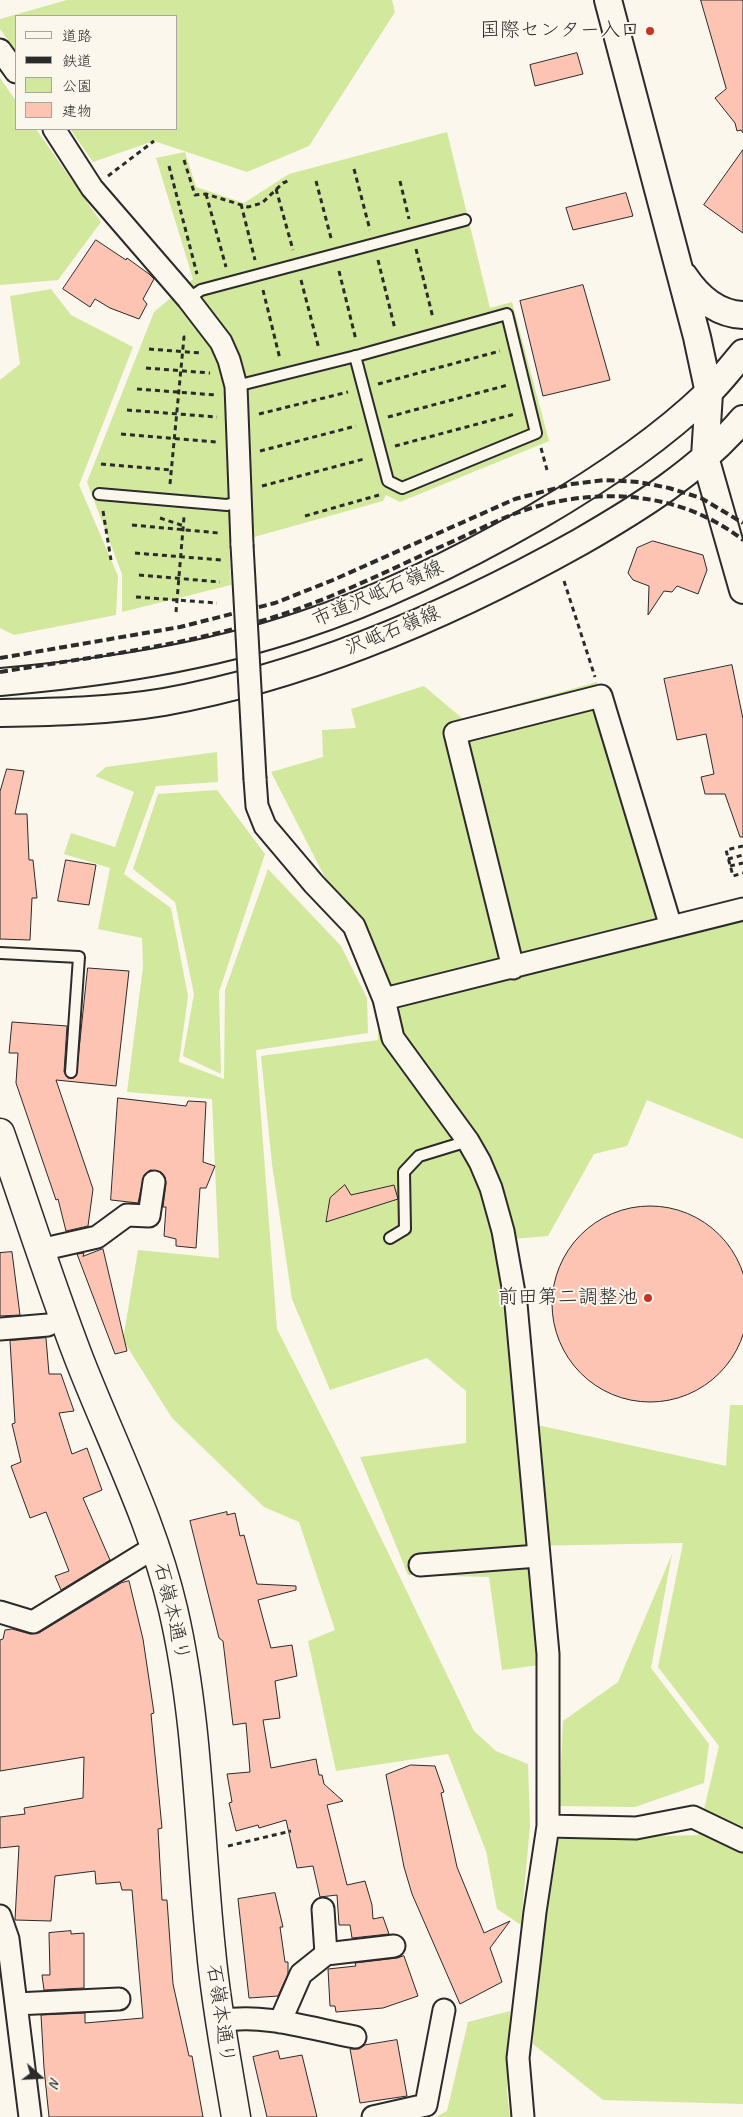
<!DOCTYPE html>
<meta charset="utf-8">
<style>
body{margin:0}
#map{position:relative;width:743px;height:2117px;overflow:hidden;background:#fbf7ec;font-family:Caveat,"Klee One",sans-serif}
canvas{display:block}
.legend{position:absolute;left:15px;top:15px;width:162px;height:115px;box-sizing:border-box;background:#fbf7ec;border:1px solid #a8a59f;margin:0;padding:6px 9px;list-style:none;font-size:15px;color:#2b2b2b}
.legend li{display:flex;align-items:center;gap:10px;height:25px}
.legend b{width:25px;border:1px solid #a8a59f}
.north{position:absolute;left:15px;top:2052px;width:50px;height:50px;-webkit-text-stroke:4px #fbf7ec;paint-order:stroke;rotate:109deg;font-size:14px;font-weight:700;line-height:20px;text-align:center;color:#2b2b2b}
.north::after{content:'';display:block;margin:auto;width:18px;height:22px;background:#2b2b2b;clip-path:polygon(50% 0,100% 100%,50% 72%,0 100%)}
</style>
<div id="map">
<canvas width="743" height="2117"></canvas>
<ul class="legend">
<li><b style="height:6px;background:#fbf7ec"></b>道路</li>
<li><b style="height:6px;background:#2b2b2b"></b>鉄道</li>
<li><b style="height:14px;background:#d1e89d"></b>公園</li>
<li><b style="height:14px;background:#fdc3b3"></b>建物</li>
</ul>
<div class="north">N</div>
</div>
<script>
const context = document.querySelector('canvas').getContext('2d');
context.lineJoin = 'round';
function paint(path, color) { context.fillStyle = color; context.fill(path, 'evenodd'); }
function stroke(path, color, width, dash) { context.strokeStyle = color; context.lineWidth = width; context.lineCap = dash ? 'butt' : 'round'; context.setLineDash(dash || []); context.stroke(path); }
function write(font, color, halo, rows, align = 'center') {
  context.font = font + ' Caveat,"Klee One",sans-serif'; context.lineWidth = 4; context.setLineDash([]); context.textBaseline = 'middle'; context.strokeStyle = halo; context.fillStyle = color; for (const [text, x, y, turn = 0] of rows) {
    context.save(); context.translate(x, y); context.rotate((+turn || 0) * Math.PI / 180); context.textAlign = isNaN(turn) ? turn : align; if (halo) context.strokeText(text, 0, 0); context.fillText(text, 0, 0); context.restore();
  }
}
paint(new Path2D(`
 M67,0H392L395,12L309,146L247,172L154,141L93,162L70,129H176V16H16V52L0,29V19Z
 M0,78L16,101V129H36L101,222L58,280L0,285Z
 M447,132L490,308L512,302L549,441L400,502L386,495L383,501L229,544L231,585L122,612V574L87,482L154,312L193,279L156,158L185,152L196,187L244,203L289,174Z
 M51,289L71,315L133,347L79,485L118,576L116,615L14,635L0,628V380L20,364L10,296Z
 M597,682L664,936L743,916V1139L647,1100L627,1146L594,1154L548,1236L512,1239L537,1425L726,1466L730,1405H743V2104L603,2100L533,2044L538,1969L559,1839L698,1835L719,1746L658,1667L683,1543L525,1546L540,1665L502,1670L489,1577L408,1575L360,1457L466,1443V1391L427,1358L330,1390L292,1299L272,1164L261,1056L378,1040L379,983L271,772L323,757L322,730L356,728L351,709L424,686L463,719Z
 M217,752L218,782L156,786L124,874L171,908L188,996L179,1062L224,1079L225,990L268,869L341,946L367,998L368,1033L256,1050L277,1329L341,1455L474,1731L496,1751L528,1764L530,1826L521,1925L497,1909L486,1851L448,1754L336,1771L308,1641L335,1630L299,1522L264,1507L172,1418L123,1340L138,1250L219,1258L212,1099L127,1092L143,967L142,938L98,929L110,868L64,854L71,833L115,847L134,792L95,776L106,767Z
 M217,790L265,854L219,992L221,1074L183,1056L194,994L175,902L133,869L158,794Z
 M672,1554L651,1668L709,1744L704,1783L635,1807L559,1806L563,1721L618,1682Z
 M510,2011L507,2092L510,2117H436L447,2111L468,2022Z`), '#d1e89d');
const building = new Path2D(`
 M701,0H743V133L741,130L737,131L735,123L715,98L726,89Z
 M577,53L583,74L535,86L530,65Z
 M743,150V233L704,205Z
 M626,193L633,216L573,230L566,208Z
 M96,240L126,260L127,258L149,274L154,279L143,299L147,304L139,319L110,308L95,299L90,307L63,289Z
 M583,285L610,380L543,396L520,301Z
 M653,541L703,555L707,570L698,594L677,586L672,592L664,591L648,615L649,586L633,580L628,573L637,548Z
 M732,665L743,719V837H740L725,794H705L701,777L714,774L706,734L677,740L664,679Z
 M7,769L24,771L15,814H27L29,860H33L37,898H32L30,940L0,939V792Z
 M66,860L96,865L89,905L58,901Z
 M88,968L129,971L116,1086L56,1080L93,1189L88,1226L66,1231L58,1199L56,1200L16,1083L18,1053H9L12,1022L67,1026L64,1072L68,1078H74L76,1076Z
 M118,1098L186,1106L188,1101L206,1102L203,1162L215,1166L206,1188H200L196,1248L176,1246V1239L164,1236L166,1207H163L166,1183L165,1177L161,1172L150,1170L144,1175L138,1203L111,1200Z
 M345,1185L351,1195L394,1185L398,1199L326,1222L330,1198Z
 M552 1304a98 98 0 1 1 196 0a98 98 0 1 1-196 0Z
 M103,1249L127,1351L115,1354L77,1254L84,1253L83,1256Z
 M12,1252L20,1315L0,1316V1253Z
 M46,1338L49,1374H61L74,1411L59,1413L72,1454L87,1448L102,1490L83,1498L110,1560L61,1590L55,1576L69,1571L46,1512L30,1518L11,1466L21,1462L12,1424L15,1423L10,1341Z
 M227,1512V1515L235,1513L240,1536L244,1535L257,1584L296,1586V1590L258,1600L271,1648L292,1645L297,1676L275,1681L280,1718L263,1720L271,1768L316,1759L319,1775H322L324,1784L343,1801L327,1805L347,1885L365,1881L372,1905L373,1919L383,1917L389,1934L352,1938L350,1925H339L337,1895L320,1897L313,1866L297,1868L286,1820L259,1828L258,1825L236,1831L229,1803L232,1802L227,1774L250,1772L246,1723L233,1725L223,1641L219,1638L190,1521Z
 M129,1581L143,1639L154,1713L151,1714L162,1828L158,1829L162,1900H167L173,1984L189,2056H192L203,2117H49L44,2068L41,2015L85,2013V2023L143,2018L132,1890H122L120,1882L96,1884L95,1871L55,1876L51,1921L15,1920L19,1846L0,1848V1817L25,1814L24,1808L83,1798L84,1757L0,1771V1640L3,1639L5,1630L12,1629L30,1634L39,1633L121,1583Z
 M411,1765L435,1766L444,1792L441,1793L457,1867L484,1933L510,1921L490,1948L502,1982L460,2004L412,1894L404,1867L386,1775Z
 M275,1893L283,1927H280L285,1962H288V1974L278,1996L249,1998L238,1899Z
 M71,1931V1934L84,1933V1988L44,1990L42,1975H50L49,1933Z
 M404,1956L418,1996L383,2008L336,2012L335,2006H330L328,1969L356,1966L355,1963L397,1958Z
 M397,2040L407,2096L360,2103L350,2049H359L365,2045Z
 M278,2051L280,2059L302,2055L317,2117H267L253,2057Z`);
paint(building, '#fdc3b3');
stroke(building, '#2b2b2b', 1);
const service = new Path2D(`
 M188,299L201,290L465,220
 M236,386L360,355L507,314L536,433L402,488L388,481L355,356
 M99,494L227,505L240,501
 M0,953L79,957L71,1072
 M390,1238L405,1229L404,1172L419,1156L468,1141`);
const minor = new Path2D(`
 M0,50L16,72
 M54,129L92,188L188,299L221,342L229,360L236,386L242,545
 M255,779L257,806L265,826L314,884L354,926L384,999L393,1038L468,1141L480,1162L491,1188L503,1231L516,1304L548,1654V1826L535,1912L518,2058L523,2117
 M513,968L455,733L601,696L671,927
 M384,999L743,909
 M40,1250L97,1237L127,1215L149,1216L154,1182
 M0,1329L48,1325
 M420,1565L538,1556
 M0,1612L33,1622L155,1547
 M548,1826L636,1828L693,1817L743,1841
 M0,1916L8,1939L30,2117
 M326,1954L394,1946
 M16,2004L119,1999
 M220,2021C265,2013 311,2029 355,2037
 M280,2022L301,1974L326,1954L323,1909
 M373,2117L426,2105L444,2010`);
const tertiary = new Path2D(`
 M608,0L697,337L709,393L705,457L743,590
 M684,276C698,297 717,314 743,315
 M0,682C103,673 205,658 303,625C385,598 463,559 538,516C598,481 657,442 707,394C720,382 731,367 743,353
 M0,713C54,712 110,711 164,702C307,676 453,613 580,542C639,508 699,471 743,419`);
const secondary = new Path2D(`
 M0,1133C26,1207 50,1283 78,1356C110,1439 153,1522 173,1609C199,1721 199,1837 211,1950C216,2006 227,2062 236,2117`);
stroke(service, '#2b2b2b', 14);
stroke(minor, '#2b2b2b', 25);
stroke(tertiary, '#2b2b2b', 30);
stroke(secondary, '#2b2b2b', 31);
stroke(new Path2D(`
 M184,160L195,195L206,194L248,207L262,203L283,183L290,180
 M169,166L197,274
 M354,169L370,230
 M108,176L154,141
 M316,181L331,238
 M400,181L409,219
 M276,189L293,250
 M206,194L226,267
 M241,204L255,260
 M416,249L433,318
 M378,260L395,329
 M339,271L356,340
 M301,280L319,349
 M263,290L280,359
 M149,349L201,353
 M146,368L210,373
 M378,384L500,351
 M137,389L216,395
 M127,410L217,417
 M259,414L348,392
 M388,417L508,385
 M121,434L217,442
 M395,446L515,414
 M541,448L547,470
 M260,451L356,426
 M101,464L171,470
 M170,484L184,337H189
 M262,486L364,459
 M103,511L111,560
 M305,516L379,495
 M160,518L184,526
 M132,525L219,533
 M135,553L221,560
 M139,575L220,582
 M564,581L595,677
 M136,597L217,603
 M176,612L184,517
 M743,846L726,850L733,876L743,873
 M728,859L743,855
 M730,866L743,863
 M228,1846L291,1831`), '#2b2b2b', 3, [5, 4]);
stroke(service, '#fbf7ec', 10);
stroke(minor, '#fbf7ec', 21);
stroke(tertiary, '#fbf7ec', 26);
stroke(secondary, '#fbf7ec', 28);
stroke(new Path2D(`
 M0,658L180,627L275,603L333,580L515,499L572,484L604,480L639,482L669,488L701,498L743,523
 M0,672C91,657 185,646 274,617C331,599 385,572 440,547C466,536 492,522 519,512C594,486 679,490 743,540`), '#2b2b2b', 4, [8, 4]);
const minorBridge = new Path2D(`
 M242,545L255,779`);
stroke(minorBridge, '#2b2b2b', 25, []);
stroke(minorBridge, '#fbf7ec', 21);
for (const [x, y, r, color] of [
 [650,31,5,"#c8321e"],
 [648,1298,5,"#c8321e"]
]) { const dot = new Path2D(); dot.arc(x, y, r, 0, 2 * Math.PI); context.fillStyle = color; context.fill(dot); stroke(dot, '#fbf7ec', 2); }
write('20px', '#2b2b2b', '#fbf7ec', [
 ["国際センター入口",640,31],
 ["前田第二調整池",638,1298]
], 'right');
write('20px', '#2b2b2b', '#fbf7ec', [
 ["市道沢岻石嶺線",378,594,-23],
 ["沢岻石嶺線",393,631,-22],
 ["石嶺本通り",171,1612,77],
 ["石嶺本通り",220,2014,82]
]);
</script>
